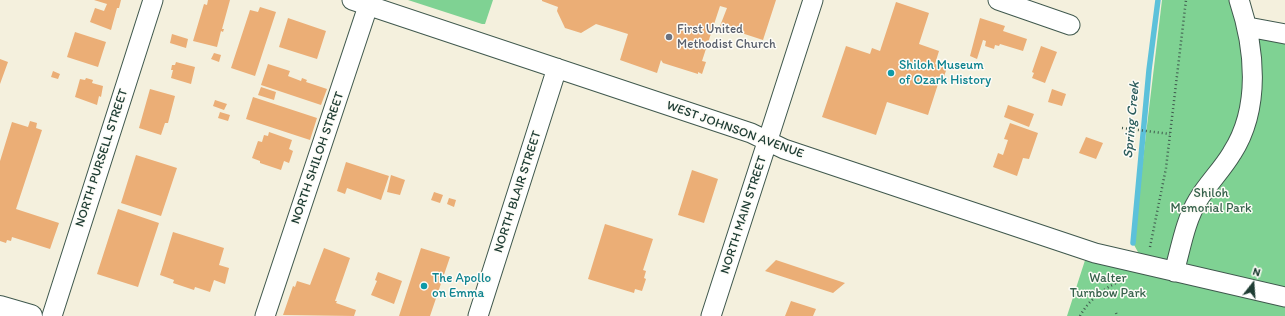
<!DOCTYPE html>
<style>
body{margin:0}
#map{position:relative;width:1285px;height:316px;overflow:hidden;background:#f4f0dd;font-family:Itim,sans-serif}
canvas{display:block}
.north{position:absolute;left:1233px;top:264px;width:40px;height:40px;-webkit-text-stroke:3px #fdfcf7;paint-order:stroke;rotate:17deg;font-size:11px;font-weight:700;line-height:16px;text-align:center;color:#1f3d34}
.north::after{content:'';display:block;margin:auto;width:14px;height:18px;background:#1f3d34;clip-path:polygon(50% 0,100% 100%,50% 72%,0 100%)}
</style>
<div id="map">
<canvas width="1285" height="316"></canvas>
<div class="north">N</div>
</div>
<script>
const context = document.querySelector('canvas').getContext('2d');
context.lineJoin = 'round';
function paint(path, color) { context.fillStyle = color; context.fill(path, 'evenodd'); }
function stroke(path, color, width, dash) { context.strokeStyle = color; context.lineWidth = width; context.lineCap = dash ? 'butt' : 'round'; context.setLineDash(dash || []); context.stroke(path); }
function write(font, color, halo, rows, align = 'center') {
  context.font = font + ' Itim,sans-serif'; context.lineWidth = 3; context.setLineDash([]); context.textBaseline = 'middle'; context.strokeStyle = halo; context.fillStyle = color; for (const [text, x, y, turn = 0] of rows) {
    context.save(); context.translate(x, y); context.rotate((+turn || 0) * Math.PI / 180); context.textAlign = isNaN(turn) ? turn : align; if (halo) context.strokeText(text, 0, 0); context.fillText(text, 0, 0); context.restore();
  }
}
paint(new Path2D(`
 M408,0H493L485,24H482Z
 M1162,0H1239L1248,27L1285,34V316H1067L1088,251L1145,265L1133,243Z`), '#7fd293');
stroke(new Path2D(`
 M1133,243L1149,70L1158,0`), '#5cc1da', 5.5);
paint(new Path2D(`
 M94,0H121L119,8H117L111,30L90,22L95,8L104,11L107,4Z
 M208,0H230L222,29H224L223,32L221,31L217,47L193,41L204,4L207,5Z
 M542,0H776L763,40L720,26L727,8L720,6L702,61L706,62L702,74L698,72V74L663,63L661,60L657,73L620,60L628,34L596,24L581,33L565,28L557,11L558,7L542,1Z
 M896,2L929,13L919,44L939,51L935,64L947,68L943,79L940,78L928,115L887,102L876,135L822,117L846,46L870,54L872,48L880,51Z
 M260,7L276,12L255,76L231,68L250,10L258,12Z
 M288,18L326,31L317,59L279,47Z
 M980,18L1005,26L1003,31L1027,39L1023,51L1000,44L999,46L995,45L994,49L985,46L986,41L983,40L977,59L970,56Z
 M75,32L106,42L98,67L67,57Z
 M172,34L188,39L186,48L170,43Z
 M1041,46L1057,52L1045,83L1032,78L1034,73L1032,72Z
 M214,53L221,55L219,62L211,59Z
 M0,59L8,62L0,84Z
 M176,62L195,67L191,84L171,78L173,70H171L172,65H175Z
 M268,64L290,71L288,76L301,81L302,78L307,80L306,82L327,89L321,105L261,85Z
 M53,71L60,74L58,79L51,77Z
 M86,78L93,80L92,83L103,86L101,97L99,96L97,105L75,97L80,79L85,80Z
 M261,87L276,92L274,100L258,95Z
 M150,89L175,96L168,123H165L161,135L139,128Z
 M1052,89L1066,94L1062,106L1048,102Z
 M253,97L317,118L310,140L246,119Z
 M215,100L227,104L224,110L213,106Z
 M1008,105L1034,114L1029,127L1004,117Z
 M220,112L230,115L228,121L218,118Z
 M30,121L37,123L36,128L42,130L16,209L59,223L50,249L12,237L11,241L7,240L6,243L0,241V161L12,122L28,127Z
 M1010,123L1038,133L1029,159L1023,158L1017,176L993,167L998,153L1003,155L1008,140L1004,139Z
 M269,132L292,140L289,149L293,151L289,163L284,161L281,170L260,163V161L252,158L258,141L262,142L264,135L268,136Z
 M1086,137L1103,143L1096,159L1079,153Z
 M136,155L177,168L161,216L121,203Z
 M346,162L389,176L381,200L347,188L345,194L337,191Z
 M692,170L718,179L704,223L678,215Z
 M391,175L405,180L400,195L387,192Z
 M434,192L443,195L440,203L431,200Z
 M449,198L456,200L454,207L447,204Z
 M118,209L159,223L138,287L97,274Z
 M605,224L653,239L643,270L646,271L644,278L646,279L642,291L635,289L634,293L588,279Z
 M173,232L224,248L219,265L229,268L225,284L214,280L210,292L195,287L194,290L173,283L174,280L160,275Z
 M324,248L350,258L335,301H337L336,303L356,310L354,316L283,315L293,286L295,287L297,281L310,285Z
 M421,248L450,257L430,316H399Z
 M776,260L845,283L833,293L765,271Z
 M378,272L402,281L394,304L371,295L377,281L375,280Z
 M791,301L816,309L813,316H785Z`), '#ebae76');
const street = new Path2D(`
 M352,0L751,133L784,149L1095,253L1285,297
 M998,0L1070,25
 M1248,27L1285,34
 M1174,272C1181,248 1185,221 1198,200C1208,183 1222,170 1232,153C1261,108 1255,48 1239,0
 M52,316L153,0
 M265,316L370,0
 M478,316L557,68
 M711,316L813,0`);
const secondary = new Path2D(`
 M0,307L31,316`);
stroke(street, '#3f584d', 21);
stroke(secondary, '#3f584d', 24);
stroke(new Path2D(`
 M1122,128L1170,134
 M1150,247L1166,168L1186,0
 M1116,313L1117,316
 M1080,316C1089,299 1106,287 1124,279`), '#3f584d', 2.5, [1, 3]);
stroke(street, '#fff', 19);
stroke(secondary, '#fff', 22);
for (const [x, y, r, color] of [
 [669,37,4,"#6b7280"],
 [891,73,4,"#0f9aa8"],
 [424,286,4,"#0f9aa8"]
]) { const dot = new Path2D(); dot.arc(x, y, r, 0, 2 * Math.PI); context.fillStyle = color; context.fill(dot); stroke(dot, '#fdfcf7', 1.5); }
write('13px', '#5b616d', '#fdfcf7', [
 ["First United",677,30],
 ["Methodist Church",677,45]
], 'left');
write('13px', '#0d838f', '#fdfcf7', [
 ["Shiloh Museum",899,66],
 ["of Ozark History",899,81],
 ["The Apollo",432,279],
 ["on Emma",432,294]
], 'left');
write('13px', '#1f3d34', '#fdfcf7', [
 ["WEST JOHNSON AVENUE",735,130,20],
 ["NORTH PURSELL STREET",102,158,-72],
 ["NORTH SHILOH STREET",318,158,-71],
 ["NORTH BLAIR STREET",518,192,-72],
 ["NORTH MAIN STREET",744,215,-72]
]);
write('13px', '#37624c', '#fdfcf7', [
 ["Shiloh",1211,194],
 ["Memorial Park",1211,209],
 ["Walter",1108,279],
 ["Turnbow Park",1108,294]
]);
write('italic 14px', '#2e5e5e', '#fdfcf7', [
 ["Spring Creek",1132,120,-85]
]);
</script>
